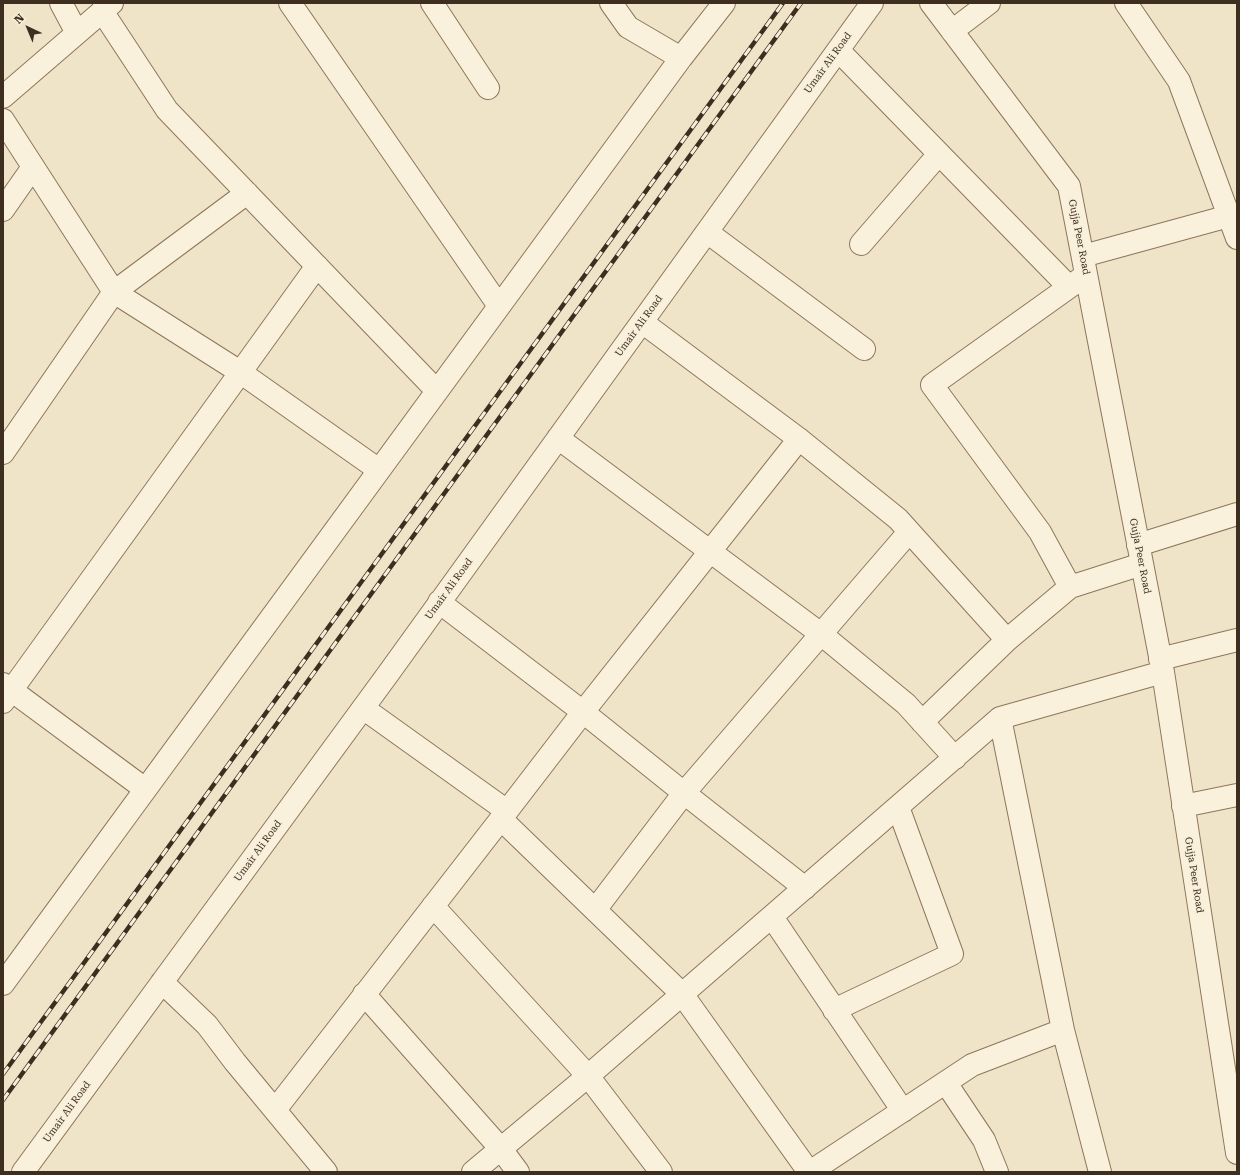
<!DOCTYPE html>
<style>
body{margin:0}
#map{position:relative;width:1240px;height:1175px;overflow:hidden;background:#f0e4c8;font-family:"Roboto Serif",serif}
canvas{display:block}
.frame{position:absolute;inset:0;border:4px solid #3d2e20;pointer-events:none}
.north{position:absolute;left:8px;top:8px;width:40px;height:40px;-webkit-text-stroke:3px #f7eed8;paint-order:stroke;rotate:316deg;font-size:11px;font-weight:700;line-height:16px;text-align:center;color:#3d2e20}
.north::after{content:'';display:block;margin:auto;width:14px;height:18px;background:#3d2e20;clip-path:polygon(50% 0,100% 100%,50% 72%,0 100%)}
</style>
<div id="map">
<canvas width="1240" height="1175"></canvas>
<div class="frame"></div>
<div class="north">N</div>
</div>
<script>
const context = document.querySelector('canvas').getContext('2d');
context.lineJoin = 'round';
function stroke(path, color, width, dash) { context.strokeStyle = color; context.lineWidth = width; context.lineCap = dash ? 'butt' : 'round'; context.setLineDash(dash || []); context.stroke(path); }
function write(font, color, halo, rows, align = 'center') {
  context.font = font + ' "Roboto Serif",serif'; context.lineWidth = 3; context.setLineDash([]); context.textBaseline = 'middle'; context.strokeStyle = halo; context.fillStyle = color; for (const [text, x, y, turn = 0] of rows) {
    context.save(); context.translate(x, y); context.rotate((+turn || 0) * Math.PI / 180); context.textAlign = isNaN(turn) ? turn : align; if (halo) context.strokeText(text, 0, 0); context.fillText(text, 0, 0); context.restore();
  }
}
const minor = new Path2D(`
 M61,3L77,33
 M290,3L499,306
 M432,3L488,88
 M611,3L628,27L681,58
 M931,3L1069,186L1163,672L1237,1153
 M1126,3L1179,81L1237,238
 M102,11L167,110L437,391
 M952,31L989,3
 M838,50L1069,287
 M3,97L112,3
 M3,120L114,292L240,372L379,470
 M3,210L33,167
 M707,232L864,349
 M861,244L939,154
 M1083,256L1229,216
 M642,322L799,439L898,519L1007,640L1070,587L1142,564
 M558,438L821,634L906,704L955,758
 M3,453L114,292L247,193
 M1138,545L1237,514
 M1070,587L1040,532L932,385L1086,275
 M439,602L583,712L684,793L805,888
 M1160,659L1237,640
 M3,684L145,789
 M3,702L317,266
 M363,708L507,811
 M1000,718L1063,1030L1100,1172
 M922,722L1007,640
 M1183,806L1237,795
 M501,819L682,994L809,1172
 M433,906L588,1076L661,1172
 M595,910L684,793L909,532
 M772,917L903,1111
 M162,982L207,1025L235,1062L326,1172
 M3,984L681,58L724,3
 M364,994L501,1149L518,1172
 M834,1010L952,954L898,807
 M946,1083L984,1140L997,1172
 M275,1110L507,811L583,712L799,439
 M23,1172L388,674L872,3
 M473,1172L588,1076L1000,718L1163,672
 M810,1172L972,1065L1063,1030`);
stroke(minor, '#8d765c', 24);
stroke(minor, '#faf1dc', 22);
const rail = new Path2D(`
 M3,1074L783,3
 M3,1100L801,3`);
stroke(rail, '#3d2e20', 4.5);
stroke(rail, '#f7eed8', 3, [9]);
write('10px', '#3d2e20', '#f7eed8', [
 ["Umair Ali Road",828,63,-54],
 ["Gujja Peer Road",1079,237,79],
 ["Umair Ali Road",639,326,-54],
 ["Gujja Peer Road",1140,556,79],
 ["Umair Ali Road",449,589,-54],
 ["Umair Ali Road",258,851,-54],
 ["Gujja Peer Road",1194,875,81],
 ["Umair Ali Road",67,1112,-54]
]);
</script>
